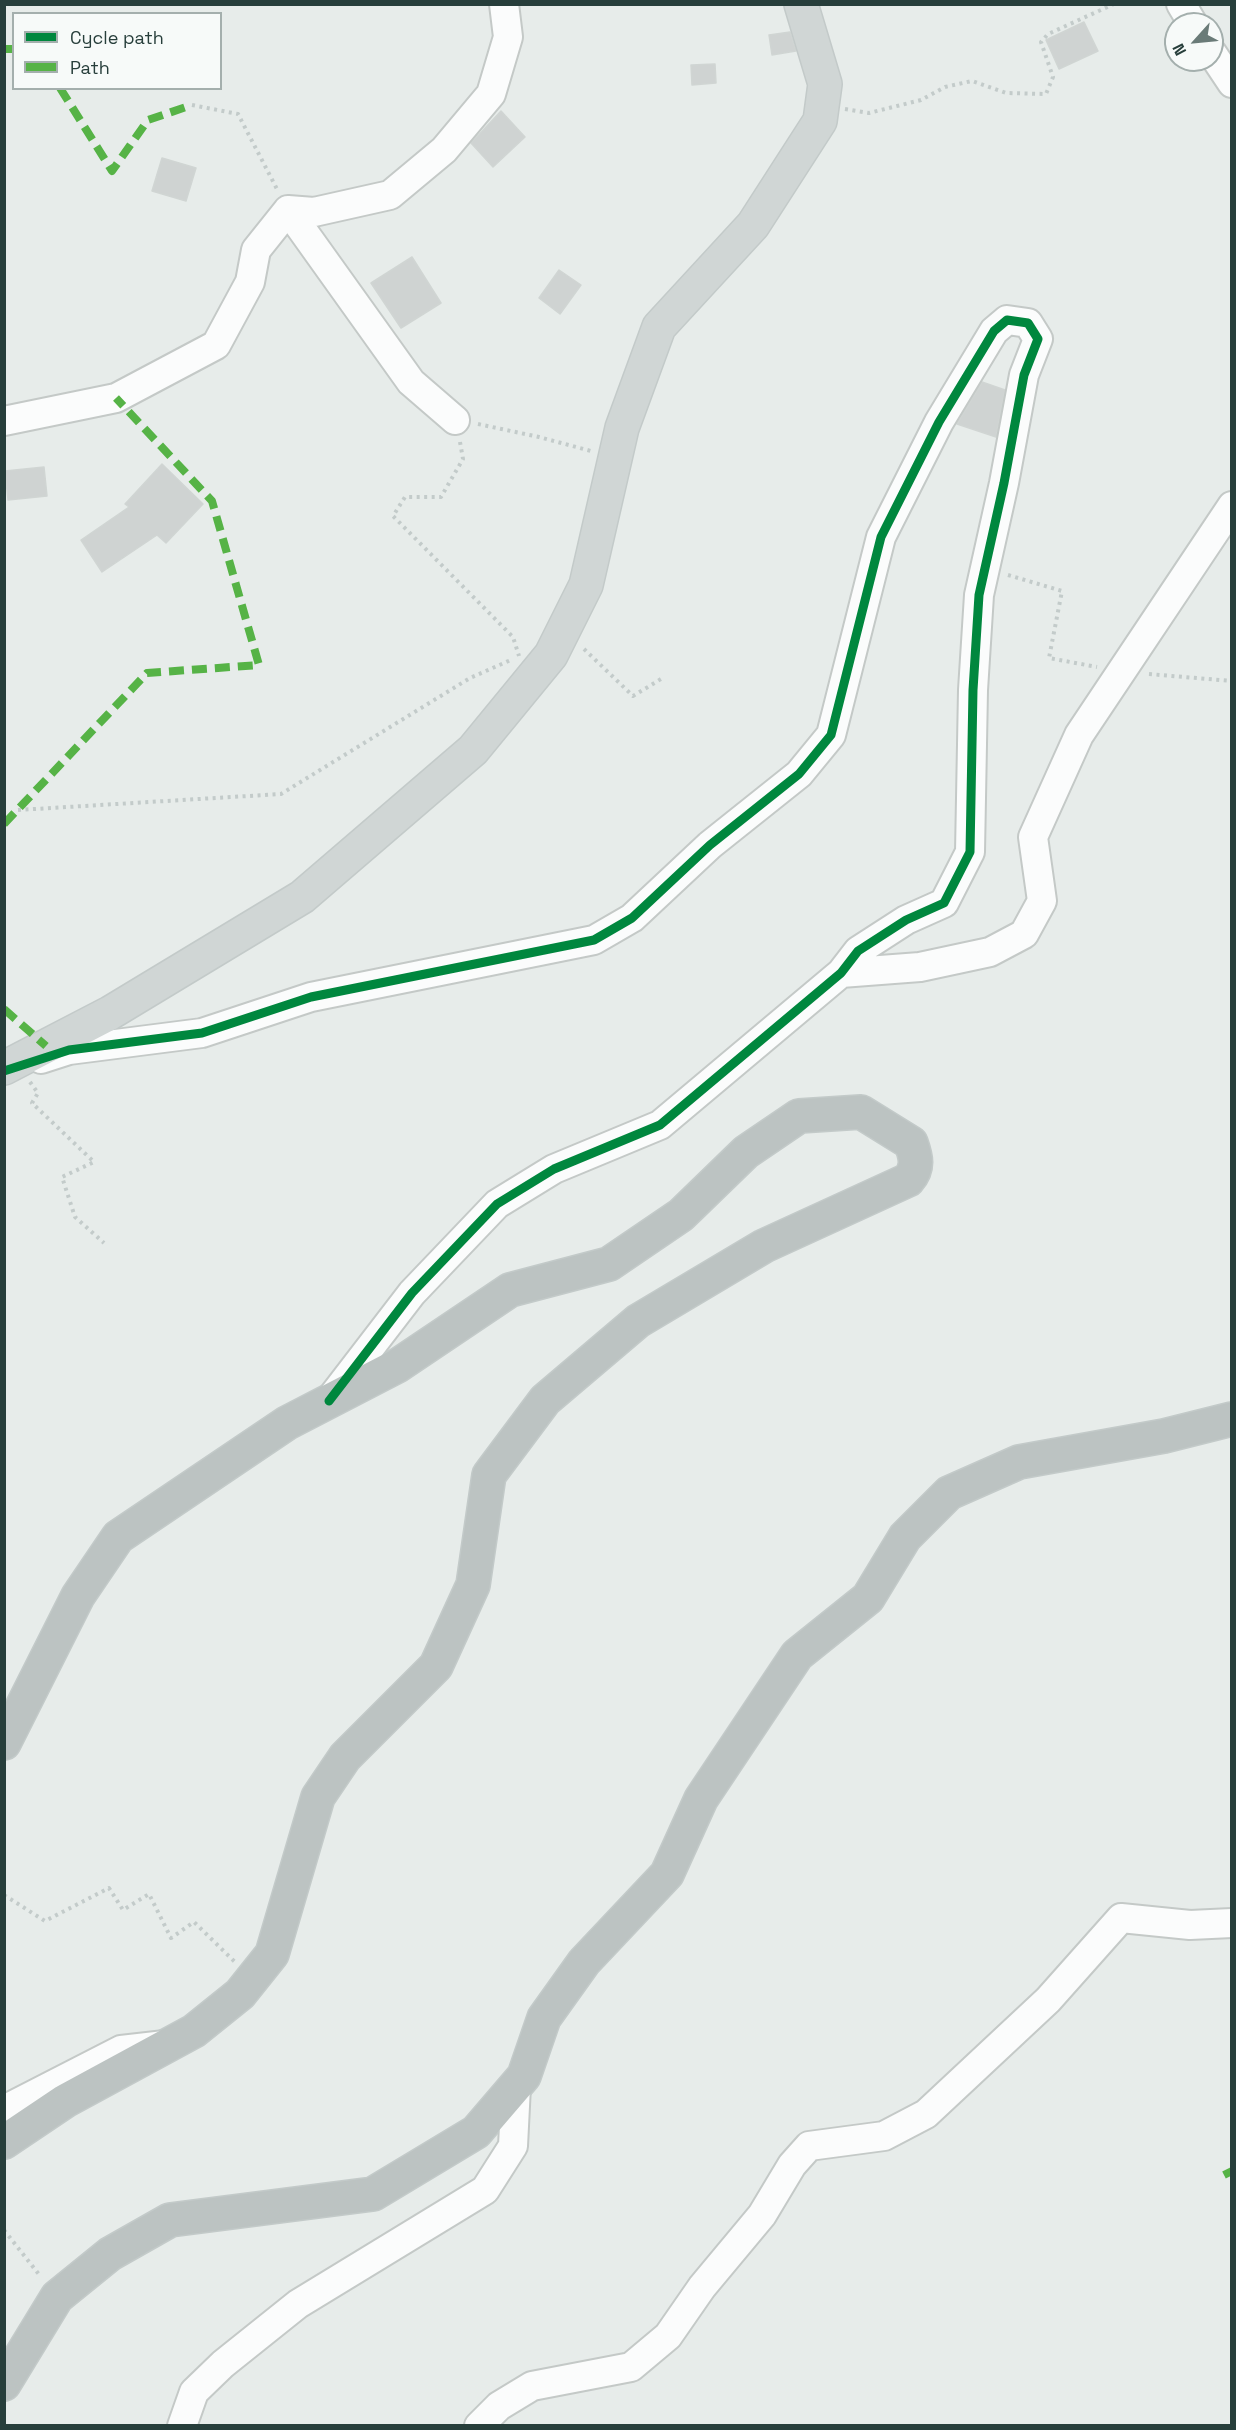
<!DOCTYPE html>
<style>
body{margin:0}
#map{position:relative;width:1236px;height:2430px;overflow:hidden;background:#e7ecea;font-family:"Space Grotesk",sans-serif}
canvas{display:block}
.frame{position:absolute;inset:0;border:6px solid #273e3b;pointer-events:none}
.legend{position:absolute;left:12px;top:12px;width:210px;height:78px;box-sizing:border-box;background:#f7faf9;border:2px solid #a4afad;margin:0;padding:8px 10px;list-style:none;font-size:18px;color:#273e3b}
.legend li{display:flex;align-items:center;gap:12px;height:30px}
.legend b{width:30px;border:2px solid #a4afad}
.north{position:absolute;left:1164px;top:12px;width:60px;height:60px;box-sizing:border-box;background:#f7faf9;border:2px solid #a4afad;border-radius:50%;rotate:243deg;font-size:16px;font-weight:700;line-height:24px;text-align:center;color:#273e3b}
.north::after{content:'';display:block;margin:auto;width:21px;height:27px;background:#6a7b78;clip-path:polygon(50% 0,100% 100%,50% 72%,0 100%)}
</style>
<div id="map">
<canvas width="1236" height="2430"></canvas>
<div class="frame"></div>
<ul class="legend">
<li><b style="height:8px;background:#00873e"></b>Cycle path</li>
<li><b style="height:8px;background:#56b346"></b>Path</li>
</ul>
<div class="north">N</div>
</div>
<script>
const context = document.querySelector('canvas').getContext('2d');
context.lineJoin = 'round';
function paint(path, color) { context.fillStyle = color; context.fill(path, 'evenodd'); }
function stroke(path, color, width, dash) { context.strokeStyle = color; context.lineWidth = width; context.lineCap = dash ? 'butt' : 'round'; context.setLineDash(dash || []); context.stroke(path); }
const building = new Path2D(`
 M1084,22L1098,51L1059,69L1046,40Z
 M790,32L796,51L772,55L769,35Z
 M715,64L716,83L692,85L691,65Z
 M501,111L525,137L493,167L471,143Z
 M162,158L196,168L186,201L152,191Z
 M412,257L441,303L401,328L371,283Z
 M559,270L581,285L560,314L539,298Z
 M982,382L1005,390L996,437L957,424Z
 M162,464L203,504L166,543L157,535L102,572L81,540L129,507L125,504Z
 M44,467L47,496L8,500L5,471Z`);
paint(building, '#cfd3d2');
stroke(building, '#d0d5d3', 1.5);
const minor = new Path2D(`
 M1181,4L1193,24
 M1212,53L1232,83
 M288,210L411,382L455,420
 M4,421L116,398L216,345L250,282L256,250L288,210L314,212L390,195L444,150L491,94L508,37L504,4
 M841,973L920,967L990,952L1024,934L1042,901L1033,837L1079,735L1232,506
 M41,1059L69,1050L202,1033L311,997L594,940L632,918L710,845L799,774L831,735L881,537L939,422L994,331L1007,320L1028,323L1038,339L1024,375L1004,483L979,595L973,690L970,852L944,903L906,920L858,951L841,973L660,1125L554,1169L497,1204L412,1293L329,1401
 M4,2110L121,2050L165,2045
 M182,2426L194,2392L223,2364L298,2304L485,2190L513,2146L516,2086
 M479,2426L499,2406L532,2386L631,2367L668,2336L702,2287L762,2215L792,2165L809,2146L884,2136L926,2114L1048,2000L1121,1918L1190,1925L1232,1923`);
const major = new Path2D(`
 M4,1068L110,1013L302,897L473,750L551,655L586,585L622,428L659,327L753,225L820,121L825,84L801,4`);
const highway = new Path2D(`
 M4,1743L78,1596L118,1537L287,1423L397,1366L510,1290L609,1264L681,1215L746,1152L799,1116L861,1112L911,1143C916,1157 919,1168 908,1180L764,1246L638,1321L545,1400L489,1475L473,1585L436,1666L345,1757L318,1797L272,1954L240,1994L194,2031L65,2101L4,2142
 M4,2384L57,2297L110,2254L170,2220L373,2194L476,2132L524,2076L544,2018L584,1962L667,1874L701,1799L797,1655L868,1598L905,1537L949,1493L1019,1462L1164,1436L1232,1419`);
stroke(minor, '#c4c9c7', 32);
stroke(major, '#c3cac9', 36);
stroke(highway, '#c3cac9', 36);
stroke(new Path2D(`
 M192,105L238,114L278,191
 M845,109L869,113L921,100L945,87L972,81L1006,93L1046,94L1053,77L1041,42L1048,34L1114,4
 M478,424L539,437L591,451
 M460,442L463,459L441,497H405L393,516L513,637L519,656
 M1008,575L1062,591L1049,658L1097,667
 M584,649L633,696L661,679
 M1149,674L1232,681
 M18,810L281,794L470,678L513,659
 M30,1082L38,1093L32,1103L94,1162L62,1177L75,1217L104,1243
 M4,1895L45,1921L109,1888L123,1910L149,1894L171,1938L194,1922L235,1962
 M4,2230L41,2277`), '#c3cbca', 4, [3, 4.5]);
stroke(minor, '#fbfcfc', 28);
stroke(major, '#d0d6d5', 33);
stroke(highway, '#bcc3c2', 33);
stroke(new Path2D(`
 M4,49H14
 M60,88L112,171L148,120L192,105
 M4,824L147,673L259,665L212,501L116,398
 M4,1009L46,1046
 M1224,2175L1232,2171`), '#56b346', 8, [15, 8]);
stroke(new Path2D(`
 M4,1071L69,1050L202,1033L311,997L594,940L632,918L710,845L799,774L831,735L881,537L939,422L994,331L1007,320L1028,323L1038,339L1024,375L1004,483L979,595L973,690L970,852L944,903L906,920L858,951L841,973L660,1125L554,1169L497,1204L412,1293L329,1401`), '#00873e', 9);
</script>
